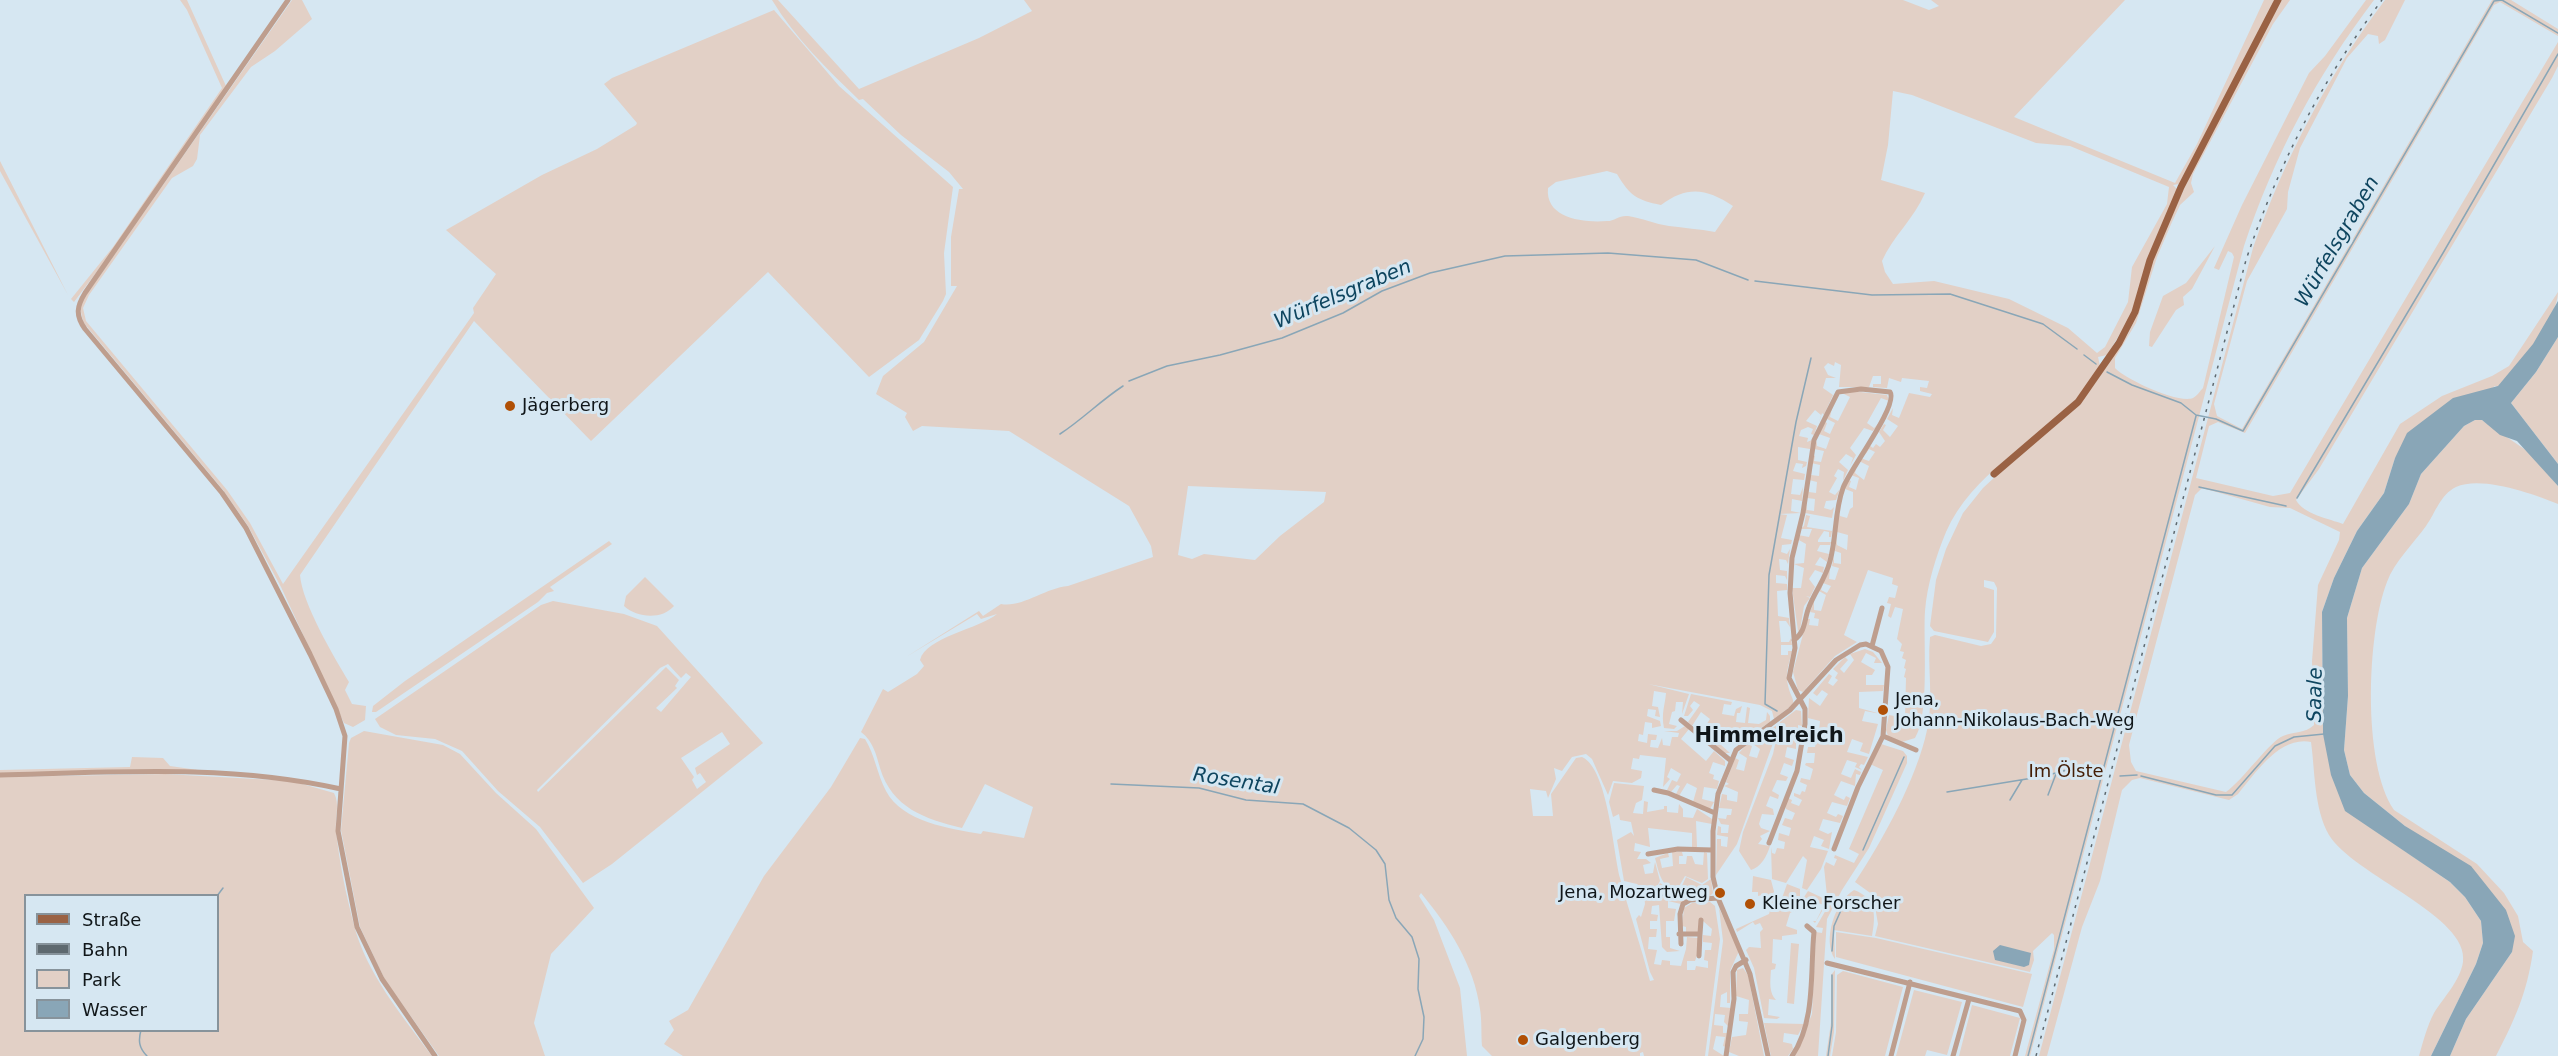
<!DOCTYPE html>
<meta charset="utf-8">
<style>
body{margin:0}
#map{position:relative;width:2558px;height:1056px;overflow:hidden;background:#d6e7f2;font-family:"DejaVu Sans",sans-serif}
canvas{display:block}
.legend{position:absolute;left:24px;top:894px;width:195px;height:138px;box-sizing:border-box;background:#d6e7f2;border:2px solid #87939b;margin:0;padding:8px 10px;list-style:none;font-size:18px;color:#101619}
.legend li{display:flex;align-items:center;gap:12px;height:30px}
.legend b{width:30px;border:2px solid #87939b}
</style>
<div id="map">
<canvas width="2558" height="1056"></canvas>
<ul class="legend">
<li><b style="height:8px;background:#9a6244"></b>Straße</li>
<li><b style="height:8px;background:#5e696f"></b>Bahn</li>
<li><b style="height:16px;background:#e2d0c6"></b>Park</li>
<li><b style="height:16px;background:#89a6b7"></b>Wasser</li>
</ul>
</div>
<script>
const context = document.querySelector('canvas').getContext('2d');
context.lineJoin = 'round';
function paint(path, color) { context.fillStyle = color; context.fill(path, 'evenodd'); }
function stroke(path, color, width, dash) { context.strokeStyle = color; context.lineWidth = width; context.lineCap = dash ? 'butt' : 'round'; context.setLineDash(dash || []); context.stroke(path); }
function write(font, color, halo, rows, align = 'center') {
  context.font = font + ' "DejaVu Sans",sans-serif'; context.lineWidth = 6; context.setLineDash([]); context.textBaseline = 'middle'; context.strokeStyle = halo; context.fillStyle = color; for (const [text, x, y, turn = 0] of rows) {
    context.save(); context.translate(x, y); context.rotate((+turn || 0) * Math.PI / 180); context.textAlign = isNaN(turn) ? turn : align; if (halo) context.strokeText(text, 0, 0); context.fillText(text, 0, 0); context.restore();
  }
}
paint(new Path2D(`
 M180,0H187L226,86L114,249L74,302L71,299L113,247L222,88L187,10Z
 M292,0H302L312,19L275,51L251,67L200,135L197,159L193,166L172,178L89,295L83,308L86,321L227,490L250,523L283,584L474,313L473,308L496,274L446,230L542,175L597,149L636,125L637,123L604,84L612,78L774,10L839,86L953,187L944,253L946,294L943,301L919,340L869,377L768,272L591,441L474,321L300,575C302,603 334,657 349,682L345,690L352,704L366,706L365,720L353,727L344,723L281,587L248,526L223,490L83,322L80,307L84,298Z
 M772,0H778L859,89L979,38L1032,11L1024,0H1903L1929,10L1939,6L1931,0H2125L2014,117L2175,183L2197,144L2264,0H2275L2179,184L2173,185L2177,189L2129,319L2107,355L2098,357L2100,366C2092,377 2085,389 2076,399C2033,445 1972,473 1946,532C1936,556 1927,585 1925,611C1923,641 1930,716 1915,738L1902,742L1888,736L1886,730L1889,715L1905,718L1906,678L1904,677L1906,669L1904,668L1906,660L1902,658L1904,652L1900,651L1902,644L1897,639L1903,609L1895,607L1891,618L1888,616L1891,604L1887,603L1889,597L1895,598L1898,586L1892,584L1893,578L1868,570L1844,635L1857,642L1835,656L1803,692L1798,690L1793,672L1807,619H1810L1809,625L1818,626L1819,619L1814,618L1815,613L1810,612L1814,601V610L1821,611L1826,595L1819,591L1823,584L1821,590L1827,593L1831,586L1823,583L1830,569L1829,579L1835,580L1839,568L1832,566L1834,555V563L1841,564V553L1835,551L1837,538V545L1847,550L1848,535L1837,532L1838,512L1840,516L1847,518L1850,509L1853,507V492L1845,489L1848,480L1851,481L1849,487L1856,490L1859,478L1851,475L1856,469L1855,473L1864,480L1869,466L1859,461L1860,458L1869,461L1875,452L1869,449L1865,455L1869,445L1873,448L1876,444L1880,447L1885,441L1879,432L1884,424L1886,425L1883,430L1890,437L1898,426L1887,419L1893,408L1892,415L1899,418L1909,393L1930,397L1932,394L1920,391V387L1927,388L1929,381L1902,378L1901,382L1889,378L1887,388L1873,387V384H1881V376H1873L1869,387H1839L1841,365L1835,362L1834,366L1828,363L1824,367L1828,375L1836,378H1826L1823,388L1833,395L1824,415L1822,413L1819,423L1821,415L1815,410L1806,421L1817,426L1814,435L1811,434L1813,429L1808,427L1801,430L1799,436L1808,438L1807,442L1812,440L1810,449L1798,447V460L1807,462L1806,466L1802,468L1803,464L1796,463L1793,471L1805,474L1804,480L1793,479L1791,494L1800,495L1803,487L1802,501L1792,499L1791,511L1801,513L1779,514L1787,515L1781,538L1792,540L1791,544L1782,545L1781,552L1787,554L1790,549L1788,564L1786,560L1779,559L1780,570L1787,571V580L1785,576L1776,575V583L1787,584V590L1777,591L1778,616L1789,618L1790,627L1786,621H1779L1781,642H1789L1791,638L1792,645H1781V655H1788V651H1792C1790,660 1786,671 1787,680C1791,707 1804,697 1774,719L1772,711L1760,705L1648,684L1689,694L1682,714L1683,702H1676L1675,711L1672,712L1669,724L1677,726L1674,729L1664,728C1661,713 1665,706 1666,693L1654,691L1652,706L1658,707L1660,717L1655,716L1656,710L1648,709L1647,716L1660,721L1661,726L1652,728V723L1645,722L1643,735L1639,734L1638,741L1647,743L1648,734L1657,735L1656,740H1651L1650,747L1658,748L1662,738L1663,745L1670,746L1672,737H1678L1679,733L1664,731H1677L1685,726L1689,729L1681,739L1706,761L1714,751L1725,761V766L1713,762L1709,773L1714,775L1713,779L1719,781L1717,789L1704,787L1702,799L1714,802L1710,809L1693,802L1697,788L1687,783L1679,796L1676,794L1680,786L1677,785L1671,792L1667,790L1672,780L1677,782L1681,774L1671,768L1667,777L1670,779L1663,787L1666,758L1640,755L1639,759L1633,758L1631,769L1642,771L1641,778L1632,783L1613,781L1608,795L1592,759L1586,754L1572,757L1562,771L1554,768L1556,779L1548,798L1546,791L1530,789L1533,816H1553L1551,794L1576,758L1582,757C1608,769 1613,851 1620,878C1629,912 1641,946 1650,981L1654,980L1650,972L1636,919L1639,915L1641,917L1645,904L1644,893L1651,900L1660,883L1686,900L1681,904L1668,901V908L1676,909L1674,921H1666V937H1670V948L1680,951L1667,952L1662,947L1659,905L1652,906L1651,914L1658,915L1657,921H1650V929H1657L1656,937H1649L1648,949L1657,950L1654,964L1661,965L1662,960L1670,961V965L1681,966L1686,949L1687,937L1698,938L1699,950L1695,961H1687V970H1695L1696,966L1708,968V961L1704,960L1705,950H1711L1712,943L1703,942V935L1711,936L1712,929L1703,921L1699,932L1686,933V927L1682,926L1684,908L1692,903L1710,902L1715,906L1720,939L1705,1056H1644L1643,1052L1640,1053V1056H1492L1482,1046C1481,1034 1482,1021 1480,1009C1474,965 1449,927 1421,893L1419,896L1434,920L1460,988L1467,1056H683L664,1044L674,1030L669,1021L688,1010L764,876L831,787L860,738L865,739C875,755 877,774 886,791C902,822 951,829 981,834L983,831L1024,838L1033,807L985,784L962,828C925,819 892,808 880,768C876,754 873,741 861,732L883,689L888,692L917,674L924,666L920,660C926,637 979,629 997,614L981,619L977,614L906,657L979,611L983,616L1001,604C1022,608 1045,588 1068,586L1153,557L1151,546L1129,506L1009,431L922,426L913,431L905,417L907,413L876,394L883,376L924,342L957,286H951V237L959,189H963L949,172L901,135L863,99L859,100C827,69 795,38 772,0ZM1893,91L1912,95L2036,143L2070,146L2169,187L2167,204L2132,267L2128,302L2105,347L2097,353L2068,328L2009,299L1934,281L1893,284L1885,272L1882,261C1893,236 1914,219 1925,193L1881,180L1888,145ZM1607,171L1617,174C1630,196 1637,200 1661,205C1688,185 1707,189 1733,206L1715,232C1699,229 1684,228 1669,226C1655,224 1642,218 1628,216C1619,215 1615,221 1607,221C1582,223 1545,218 1548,188L1556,182ZM1188,486L1326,492L1324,502L1280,536L1255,560L1204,554L1192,559L1178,555Z
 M2281,0H2290L2273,24L2193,174L2191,183L2194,192L2180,205L2172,222L2157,257L2136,323L2115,358V368C2125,379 2178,404 2193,398C2197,396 2200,391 2203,388L2234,257L2232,253L2228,251L2219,270L2214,268L2242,205L2309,73L2325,56L2366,0H2374C2317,75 2274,156 2244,246L2030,1056H2025L2054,949V935L2052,933L2033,951L2034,960L2030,972L1875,936L1878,924L1873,895L1855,882C1883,840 1917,778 1927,730C1934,699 1927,668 1930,637L1935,635L1981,646L1991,644L1996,637L1997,588L1994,582L1984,580V587L1994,590V632L1988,642L1934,631L1930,626L1936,580L1946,549L1963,513L1983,488L2093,386L2128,334L2138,312L2153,260L2186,183Z
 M2385,0H2405L2385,40L2379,44L2378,36L2368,34L2347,58L2300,148L2288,192L2287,209L2247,281L2214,404L2217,416L2242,429L2492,0H2511L2558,29V36L2500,2L2494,5L2245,433L2218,422L2209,426L2196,478L2273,496L2290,493L2558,42V66L2552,78L2319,469L2296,500C2303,514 2330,519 2343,524L2400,424L2442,396L2492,376L2509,366L2558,292C2558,318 2517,368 2498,387L2495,386L2395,458L2384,493L2357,531L2334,578L2322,612L2323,734L2345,810L2450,882L2465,897L2481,921L2483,943L2476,964L2431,1056H2419C2423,1042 2427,1026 2434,1013C2444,997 2460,981 2463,962C2470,916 2353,875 2329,835C2314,809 2315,771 2311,742C2279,736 2256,773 2238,794L2229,800L2140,778L2132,780L2122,790L2100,881L2082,927L2047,1056H2039L2253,248C2285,158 2327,77 2385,0ZM2202,488L2270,507L2290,508L2340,532L2339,540L2318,585L2312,661L2314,725C2305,734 2294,731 2283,736C2270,741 2243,780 2226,792L2136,771L2131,762L2129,745L2195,495Z
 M0,161L68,295L0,171Z
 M2215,246L2192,289L2183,297L2184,305L2176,310L2152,347L2149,346L2150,332L2163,296L2186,283Z
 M2558,337V464L2511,403L2536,372Z
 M1851,391L1887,395L1889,401L1881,398L1867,423L1874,428L1879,423L1873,431L1864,428L1850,448L1856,455L1850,466L1853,458L1846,454L1839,462L1848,470L1843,481L1844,472L1838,469L1834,476L1837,478L1829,492L1835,495L1840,489L1836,500L1826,501L1824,508L1831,510L1834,507L1832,518L1805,513L1806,503L1807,510L1814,511L1815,499L1807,498L1809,488V492L1816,493L1817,482L1809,480L1812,467L1811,475L1819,476L1820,465L1811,463L1813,455L1815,456L1814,461L1821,462L1824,451L1814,449L1817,441V446L1826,449L1830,438L1819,434L1825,422L1827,423L1824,431L1830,434L1835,423L1827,419L1832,408L1830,417L1838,421L1850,397L1842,393Z
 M2475,420H2482L2530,453L2558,486V504C2534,494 2481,475 2456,487C2440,495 2436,512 2426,526C2414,543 2394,562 2387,582C2367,633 2362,763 2394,810L2477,864L2504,893L2518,916L2523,942L2533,951C2527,993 2515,1019 2496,1056H2450L2466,1019L2512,952L2405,826L2364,793L2350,775L2344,750L2348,696L2347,618L2362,568L2409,504L2421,474L2464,426Z
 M1806,515L1810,516L1807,527L1832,531L1831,537H1829V532L1824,531L1818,540V542H1831L1830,545H1820L1817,551L1829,554L1827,562L1820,557L1815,565L1824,567L1823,573L1815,570L1809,579L1815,587L1810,597L1806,596L1810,598L1804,606L1800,630L1798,631L1792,588H1801L1804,568L1794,564L1804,563L1806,544L1797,539L1798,535L1809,537L1812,529H1800L1804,526Z
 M609,541L612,544L550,587L554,591L547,593L538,602L376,712H372L373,706L405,681Z
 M645,577L674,606C662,620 637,618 624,606L626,596Z
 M553,601L624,614L657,626L763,743L612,864L583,883L540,827L498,791L462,751L435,739L396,735L380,727L375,719L541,605ZM668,664L681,678L686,673L691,677L661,712L656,708L677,688L675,686L679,680L666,667L538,792L537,790L660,668ZM722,732L730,744L695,768L697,775L700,773L706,782L697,789L692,780L694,777L681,758Z
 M1865,649L1873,652L1882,663H1874L1876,658L1866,653L1861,662L1875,670L1872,675H1866V685H1884L1883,691L1859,692V708L1881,714L1865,711L1862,721L1878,724L1869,754L1860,751L1863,743L1852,739L1847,752L1868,757L1864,765L1861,764L1859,767L1862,770L1855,767L1857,763L1847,760L1841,774L1851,778L1855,769L1861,772L1860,775L1856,774L1855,786L1841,781L1834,795L1844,800L1846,796L1850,798L1847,806L1832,802L1827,813L1836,817L1838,814L1843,816L1840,823L1823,819L1819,830L1828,834L1832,832L1829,849L1821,846L1824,840L1814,836L1810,847L1828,851L1821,869L1807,890L1802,888L1807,860L1803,856L1786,883L1772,879L1771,847L1772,853L1775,854L1777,848L1784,849L1785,842L1778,840L1779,833L1789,836L1791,828L1782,825L1785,818L1792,820L1795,813L1786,809L1785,805L1788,798L1792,800L1791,803L1799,806L1802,800L1794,796V793L1800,795L1802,791L1805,792L1807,785L1800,782L1801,778L1810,780L1813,769L1805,765L1806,763H1814L1815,753H1807L1808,747H1815L1817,738L1809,736L1812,732H1819L1820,721L1808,718L1809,698L1820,706L1828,694L1822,690L1817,696L1813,693L1829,674L1832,676L1828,683L1833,686L1838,680L1835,678L1838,673L1833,669L1845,657L1848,660L1840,669L1844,673L1854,660L1850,654Z
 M1691,694L1732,702L1731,705L1724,704L1722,714L1734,716L1736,709L1742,706L1740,713H1737L1736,722L1745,723L1747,707L1750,708L1748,723L1759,724L1766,720L1767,712L1770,716V722L1742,740L1729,733L1720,744L1730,753H1724L1714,744L1721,733L1712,725H1708L1701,733L1710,719L1701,712L1692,726L1688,722L1700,705L1694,701L1690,706L1693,710L1688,716H1684Z
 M1796,710L1801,711L1802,726L1798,725V729L1789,728L1788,739L1796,741V749L1787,747L1785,757L1794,760L1792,766L1784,763L1780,774L1788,777L1786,781L1777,780L1772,791L1779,795L1778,799L1770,796L1766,806L1773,809L1774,815L1762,814L1759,824L1761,828L1770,831L1760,836L1762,839L1758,844L1770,846C1767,856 1761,867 1751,870L1739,851L1743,832L1773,754L1780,722Z
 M1777,725L1772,746L1737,844L1716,875L1717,839H1721V846L1727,847L1728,837L1717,835L1718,826L1721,827V833H1728L1729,825L1721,824L1718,818L1726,819L1727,815H1731L1732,809L1719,808L1722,794L1727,795V800L1737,802L1738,792L1724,786L1729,784L1726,782L1735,758L1739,760L1736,769L1744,771L1747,758L1739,753L1747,744L1752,746L1749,756L1757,758L1760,749L1750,742Z
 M364,731L443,745L460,754L496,793L536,829L594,908L551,954L534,1023L545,1056H439L385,980L360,927L341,830L349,743L351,738Z
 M1881,744L1903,751L1907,756V763L1869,848L1842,890L1827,919L1818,1056H1795L1812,1014L1816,932L1822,933L1823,928L1816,927L1834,896L1829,898L1827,896L1824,867L1826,862L1834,866L1837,859L1834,858L1835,855L1854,863L1859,854L1849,849L1883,770L1870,764Z
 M132,757L163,758L170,766L205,771L0,773V770L130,767Z
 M165,774L292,781L334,793C340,804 335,818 336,830C339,861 346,895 354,925C366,973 403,1017 432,1056H0V777ZM26,896H218V1030H26Z
 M1614,783L1644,786L1642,800L1636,803L1633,813L1643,814L1644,801L1648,802L1647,812L1664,809V806H1667V812L1678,813L1679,804L1683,809V817L1693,818L1697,809L1712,819V824L1696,821L1697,847H1692V833L1648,828L1650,847L1635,843L1634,851L1641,852L1637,859H1646L1651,863L1643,865L1645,874L1653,873L1655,862L1660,881L1652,896L1637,884L1624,881L1617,840L1631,832L1634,836L1631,822L1620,820L1619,814L1613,817L1609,802Z
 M1672,852H1682L1683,856H1679V864H1686L1687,856H1692L1695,864L1703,865L1704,852L1707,853L1708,879L1702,883L1685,876L1677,890C1661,888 1659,872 1655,858L1668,853L1669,857L1660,859L1662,868L1673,866Z
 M1753,876L1771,880L1777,903L1781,901L1787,884L1800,889V897H1804L1808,891L1825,899V906L1815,923L1813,921H1816L1824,905L1812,901L1790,913L1786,926L1797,930V934L1782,936V940L1773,939L1772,963L1776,964L1775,969L1771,970C1770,983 1769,993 1776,1000L1769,999L1768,1015L1780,1017L1777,1019L1764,1018L1754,968L1746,950L1749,947L1761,948L1760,932L1763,929L1760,923L1755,925L1753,922L1737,932L1736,929L1769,914L1771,907L1766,894L1758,896V892H1752Z
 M1686,877L1702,885L1711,879L1713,893L1709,897L1687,899L1679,892Z
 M1854,890C1876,898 1876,915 1872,936L1834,930L1835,959C1822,941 1835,901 1854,890Z
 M1719,908L1739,951L1730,971V1003H1727V992L1721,995L1720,1007L1731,1008L1728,1026L1724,1022L1725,1015L1715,1014L1714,1025L1723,1026V1033H1728L1726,1047L1723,1046L1725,1037L1716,1036L1713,1049L1724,1056H1708L1723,941Z
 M1836,932L1876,938L2032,974L2023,1007L1836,957Z
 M1791,943L1799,944L1794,1004L1787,1003Z
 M1743,968L1748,975L1764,1056H1739L1729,1052L1732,1037L1746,1035L1748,1022L1739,1021V1014H1748L1749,1000L1736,996L1737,970Z
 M1835,970L1834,1032L1830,1056H1826L1831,1023V975Z
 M1843,971L1903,987L1885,1056H1832L1836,1032L1837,975Z
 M1914,990L1962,1002L1947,1055L1927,1050L1925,1056H1896Z
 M1972,1005L2020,1018L2010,1056H1959Z
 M1764,1023L1804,1024L1798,1035L1784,1033L1783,1042L1792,1044L1793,1049L1788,1056H1771Z`), '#e2d0c6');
paint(new Path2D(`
 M2558,301V337L2536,372L2511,403L2558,464V486L2517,441L2500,435L2482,420H2475L2464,426L2421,474L2409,504L2362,568L2347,618L2348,696L2344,750L2350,775L2364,793L2405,826L2471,866L2506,910L2515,936L2512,952L2466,1019L2450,1056H2431L2476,964L2483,943L2481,921L2465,897L2450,882L2345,811L2331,775L2323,734L2322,612L2334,578L2357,531L2384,493L2395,458L2407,433L2453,398L2498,386L2533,344Z
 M2000,945L2031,953L2029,965L2024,967L1995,960L1993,951Z`), '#89a6b7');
stroke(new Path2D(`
 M1755,281L1872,295L1950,294L2043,324L2077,349
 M2084,355L2096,364
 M2107,372L2132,385L2181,403L2196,415L2216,419L2243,431L2494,1L2502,0L2558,33
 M1129,381L1167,366L1220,355L1282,338L1343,313L1382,291L1430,273L1505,256L1608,253L1696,260L1748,280
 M1060,434C1083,419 1100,401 1123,386
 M2199,487L2286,506
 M2297,498L2443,253L2558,54
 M1777,711L1765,704L1769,575L1796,422L1811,358
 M2052,774L2078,767L2103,772
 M2120,776L2137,775
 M2141,776L2216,795H2232L2275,746L2294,737L2324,734
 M1111,784L1199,788L1246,800L1303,804L1349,828L1376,850L1385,864L1389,900L1396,918L1412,937L1419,959L1418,989L1424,1017L1423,1039L1415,1056
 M1947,792L2045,776
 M2048,795L2056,774
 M2010,800L2022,780
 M1863,850L1904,757
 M1627,888L1634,889L1641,899
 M1681,892L1701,887
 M217,896L223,888
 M1656,897L1671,893
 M1832,951L1834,926L1846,899
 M141,1030C138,1041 139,1048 147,1056
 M1828,1056L1832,1026V975
 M2028,1056L2196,416`), '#89a6b7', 1.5);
stroke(new Path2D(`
 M288,0L85,293C77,306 75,315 85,329L222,493L246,528L310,654L336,709L345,736L338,831L357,927L382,979L435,1056
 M1872,646L1882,608
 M1681,720L1730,760
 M0,775C114,772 229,764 341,789
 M1654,790L1668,793L1715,813
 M1769,843L1797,771L1805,724V709L1789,678L1795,648L1790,593L1792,558L1803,513L1814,440L1838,392L1861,389L1890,392C1899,405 1850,469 1843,488C1834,513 1837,536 1830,561C1826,578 1815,591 1809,607C1804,619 1806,632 1794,640
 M1834,849L1858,787L1883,736
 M1648,854L1678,849L1712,850
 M1679,934H1700L1699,956
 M1700,934L1701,920
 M1681,944L1680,914L1683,904L1690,900L1718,898
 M1827,963L2020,1011L2024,1020L2015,1056
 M1726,1056L1734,999L1733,972L1736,966L1746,960
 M1768,1056L1750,974L1718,898L1713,877V831L1718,794L1736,750L1790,710L1836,660L1860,645L1866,644L1881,651L1888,667L1883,736L1916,750
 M1792,1056C1816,1021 1810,972 1814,932L1807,926
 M1891,1056L1910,982
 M1953,1056L1969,999`), '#be9e8e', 5);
stroke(new Path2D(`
 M1994,474L2078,402L2119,343L2135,312L2150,260L2181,187L2278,0`), '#9a6244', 7);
stroke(new Path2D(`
 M2036,1056L2246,260C2278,165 2322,80 2382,0`), '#5e696f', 1.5, [3, 6]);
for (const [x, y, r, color] of [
 [510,406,6,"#b05006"],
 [1883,710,6,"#b05006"],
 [1720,893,6,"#b05006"],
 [1750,904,6,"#b05006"],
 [1523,1040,6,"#b05006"]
]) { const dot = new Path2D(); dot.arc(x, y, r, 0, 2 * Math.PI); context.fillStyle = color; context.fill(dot); stroke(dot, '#d6e7f2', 2); }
write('18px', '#101619', '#d6e7f2', [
 ["Jägerberg",522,406],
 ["Jena,",1895,700],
 ["Johann-Nikolaus-Bach-Weg",1895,721],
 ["Jena, Mozartweg",1708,893,"right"],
 ["Kleine Forscher",1762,904],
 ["Galgenberg",1535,1040]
], 'left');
write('18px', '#441d04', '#d6e7f2', [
 ["Im Ölste",2066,772]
]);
write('italic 20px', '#0e455f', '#d6e7f2', [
 ["Würfelsgraben",2338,242,-60],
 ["Würfelsgraben",1343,295,-23],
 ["Saale",2316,695,-89],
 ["Rosental",1236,782,9]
]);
write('bold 21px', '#101619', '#d6e7f2', [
 ["Himmelreich",1769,737]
]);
</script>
